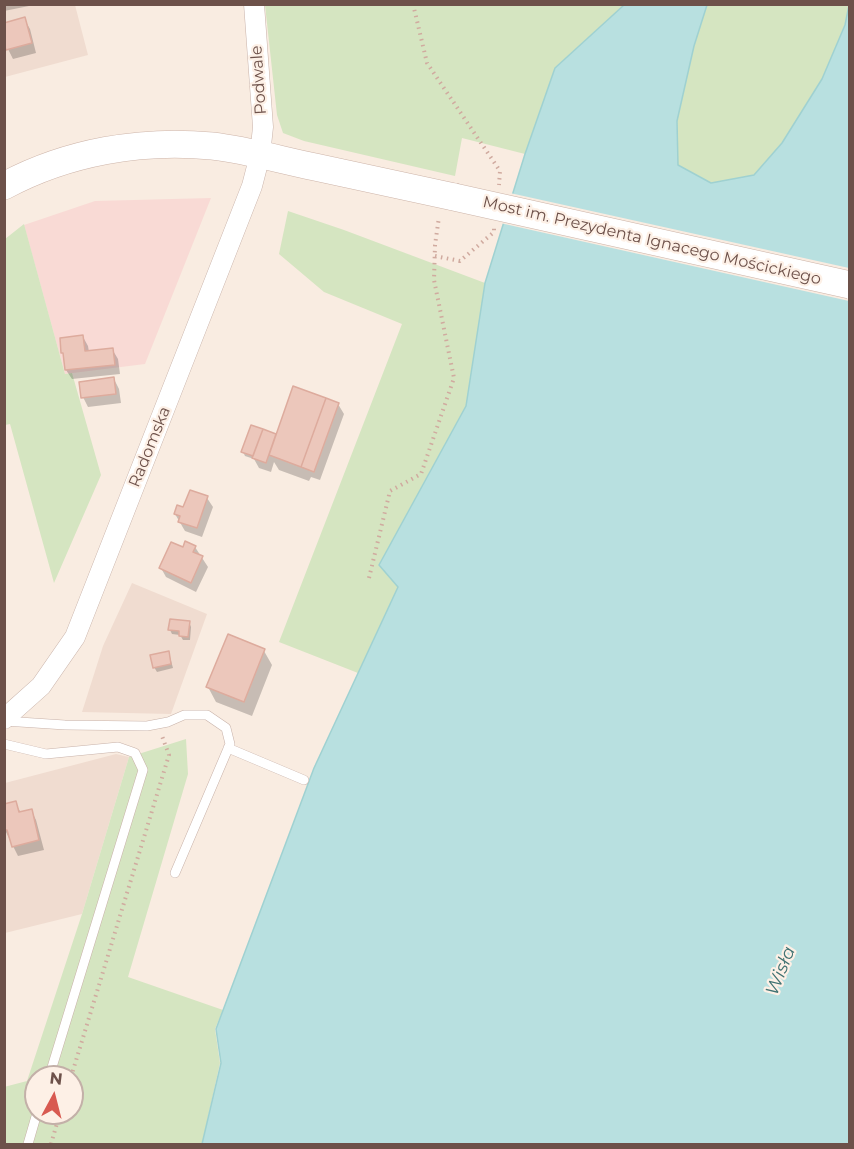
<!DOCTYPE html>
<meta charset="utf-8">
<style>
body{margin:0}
#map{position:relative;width:854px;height:1149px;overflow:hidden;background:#f9ece1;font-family:Montserrat,sans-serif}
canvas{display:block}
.frame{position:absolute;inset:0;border:6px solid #6d514a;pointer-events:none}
.north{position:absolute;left:24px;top:1065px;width:60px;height:60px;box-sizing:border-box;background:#fdf0e6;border:2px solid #c3b0a8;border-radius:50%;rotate:7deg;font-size:16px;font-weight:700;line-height:24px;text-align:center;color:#6d514a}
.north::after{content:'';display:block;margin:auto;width:21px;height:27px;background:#d85a51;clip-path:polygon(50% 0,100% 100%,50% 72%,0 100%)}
</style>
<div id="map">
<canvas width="854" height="1149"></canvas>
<div class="frame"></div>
<div class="north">N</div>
</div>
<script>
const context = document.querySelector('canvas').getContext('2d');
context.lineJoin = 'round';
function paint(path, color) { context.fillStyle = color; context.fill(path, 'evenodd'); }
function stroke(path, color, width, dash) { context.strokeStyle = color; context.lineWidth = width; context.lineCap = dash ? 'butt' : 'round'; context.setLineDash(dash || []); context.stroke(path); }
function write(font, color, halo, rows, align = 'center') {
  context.font = font + ' Montserrat,sans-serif'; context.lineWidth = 4.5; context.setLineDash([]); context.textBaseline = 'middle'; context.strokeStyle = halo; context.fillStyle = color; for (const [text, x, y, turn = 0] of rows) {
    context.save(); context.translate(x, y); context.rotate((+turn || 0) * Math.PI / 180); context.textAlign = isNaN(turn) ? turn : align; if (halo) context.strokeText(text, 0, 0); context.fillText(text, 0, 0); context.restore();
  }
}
paint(new Path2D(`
 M5,5H75L88,55L5,77Z
 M132,583L207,614L171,714L82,712L103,646Z
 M116,754L129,757L82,914L5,933V783Z`), '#f0dcd0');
paint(new Path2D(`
 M211,198L145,364L65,374L24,225L95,201Z`), '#f9dad5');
paint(new Path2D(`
 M265,5H624L555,68L525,154L462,138L455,176L304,141L283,133L277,115Z
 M707,5H849L845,25L822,79L782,143L754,175L711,183L678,165L677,121L694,46Z
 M288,211L344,230L485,283L466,406L379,565L398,587L358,673L279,642L402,324L324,292L279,254Z
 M24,224L65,374L72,373L101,475L54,583L10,424L5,425V239Z
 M186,739L188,774L128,977L223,1010L215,1029L220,1063L202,1144H5L4,1087L27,1081L82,914L129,757ZM36,1077H72V1113H36Z`), '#d5e5c1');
const water = new Path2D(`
 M624,5H707L694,46L677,121L678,165L711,183L754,175L782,143L822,79L845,25L849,5V1144H202L221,1063L216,1029L314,768L398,587L379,565L466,406L485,283L525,154L555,68Z`);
paint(water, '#b8e0e0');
stroke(water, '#9fd1d1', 1.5);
paint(new Path2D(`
 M510,193L849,268V301L500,223Z`), '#f9ece1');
paint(new Path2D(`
 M4,4H28L29,6L4,11Z
 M24,19L30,29L36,53L13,59L8,49Z
 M83,337L88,346L89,352L112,349L118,359L120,374L72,379L66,370L61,339Z
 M114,379L119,389L121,403L88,407L83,397Z
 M338,404L344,414L320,480L311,477L309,481L279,470L274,462L271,472L259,468L254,459L245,456L243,452L275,435L277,437Z
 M207,498L213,507L202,537L185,531L175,514Z
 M195,547L208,567L196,592L166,577L161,568L184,549Z
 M189,622L191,627L190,640H183L180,635L172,634L170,630Z
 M264,651L272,665L252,716L216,702L208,687Z
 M168,653L170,657L173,668L157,672L154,667Z
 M15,803L21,813L31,810L36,820L44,850L18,856L5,830Z`), '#0003');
const building = new Path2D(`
 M25,17L32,43L6,50L4,44V23Z
 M83,335L85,351L113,348L115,365L65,370L63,353H61L60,338Z
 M114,377L116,394L81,398L79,382Z
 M293,386L326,398L301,467L269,455Z
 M326,398L339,403L314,472L301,467Z
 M251,425L263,429L253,456L241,452Z
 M263,429L276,434L266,463L252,458Z
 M190,490L208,496L197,528L178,522L180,516L174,514L177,505L183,507Z
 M185,541L196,546L193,552L203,556L191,583L159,568L171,542L183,547Z
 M170,619L190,621L188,637L179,636V631L168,630Z
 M228,634L265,649L244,702L206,687Z
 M169,651L171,664L153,668L150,655Z
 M16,801L19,812L32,809L39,840L12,847L7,830H4V804Z`);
paint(building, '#ecc7bb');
stroke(building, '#ddab9d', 1.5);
const service = new Path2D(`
 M4,721L65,725L147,726L168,722L184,715H207L226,728L230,744L175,873
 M4,744L46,754L118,747L135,753L143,770L49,1077
 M228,748L304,780
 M28,1144L37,1113`);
const minor = new Path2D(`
 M4,719L41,686L75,637L252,186L260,155L263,127L254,4`);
const secondary = new Path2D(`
 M4,186C67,152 142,139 212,146C247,150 281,160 315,167C362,177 408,187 454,197`);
stroke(service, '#c8b2a9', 10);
stroke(minor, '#c8b2a9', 21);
stroke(secondary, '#cdb4a9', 28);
stroke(new Path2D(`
 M413,4L427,63L500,171L499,185
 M435,256L460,261L494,232V228
 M369,578L390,491L421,474L454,378L434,280L435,245L439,217
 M71,1077L169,755L162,736
 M51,1144L60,1113`), '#d0aa9f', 4, [1.5, 4.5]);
stroke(service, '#fff', 9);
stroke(minor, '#fff', 20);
stroke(secondary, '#fff', 27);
const secondaryBridge = new Path2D(`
 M454,197L850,285`);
stroke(secondaryBridge, '#cdb4a9', 28, []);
stroke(secondaryBridge, '#fff', 27);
write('16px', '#6d514a', '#fdf0e6', [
 ["Podwale",259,80,-94],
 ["Most im. Prezydenta Ignacego Mościckiego",652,241,13],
 ["Radomska",150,447,-68]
]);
write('italic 18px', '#407272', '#fdf0e6', [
 ["Wisła",781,971,-68]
]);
</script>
